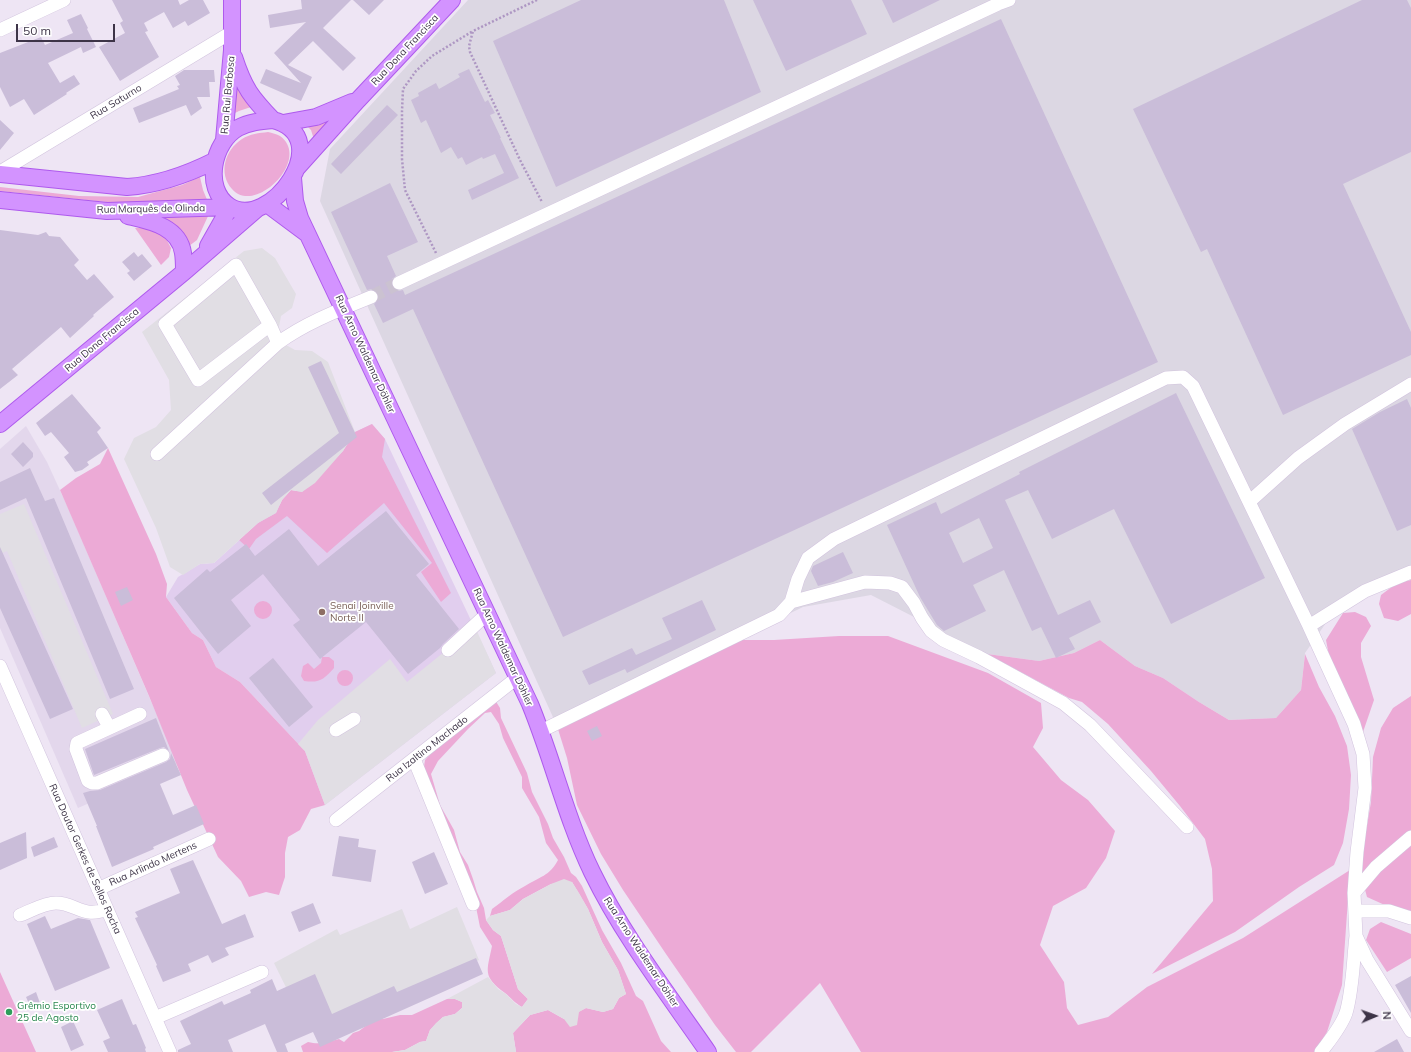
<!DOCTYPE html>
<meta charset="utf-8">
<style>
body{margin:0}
#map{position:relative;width:1411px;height:1052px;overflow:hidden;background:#eee5f4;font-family:Mulish,sans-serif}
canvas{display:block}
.north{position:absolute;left:1355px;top:996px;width:40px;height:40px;-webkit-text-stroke:3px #fff;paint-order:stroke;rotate:88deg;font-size:11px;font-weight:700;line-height:16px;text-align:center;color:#3d3447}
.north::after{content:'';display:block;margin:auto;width:14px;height:18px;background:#3d3447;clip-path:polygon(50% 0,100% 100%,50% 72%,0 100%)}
.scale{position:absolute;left:16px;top:24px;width:99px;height:18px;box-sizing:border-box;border:2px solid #3d3447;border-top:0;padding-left:5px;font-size:12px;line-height:14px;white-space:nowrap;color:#3d3447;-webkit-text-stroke:3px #fff;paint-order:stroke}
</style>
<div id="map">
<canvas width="1411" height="1052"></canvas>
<div class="north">N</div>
<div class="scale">50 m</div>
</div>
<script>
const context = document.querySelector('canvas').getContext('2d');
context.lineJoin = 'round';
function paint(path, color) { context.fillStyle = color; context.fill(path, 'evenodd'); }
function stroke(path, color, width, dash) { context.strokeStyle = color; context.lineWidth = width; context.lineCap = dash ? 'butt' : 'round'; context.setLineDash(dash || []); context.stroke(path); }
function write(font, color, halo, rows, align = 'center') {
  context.font = font + ' Mulish,sans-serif'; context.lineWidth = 3.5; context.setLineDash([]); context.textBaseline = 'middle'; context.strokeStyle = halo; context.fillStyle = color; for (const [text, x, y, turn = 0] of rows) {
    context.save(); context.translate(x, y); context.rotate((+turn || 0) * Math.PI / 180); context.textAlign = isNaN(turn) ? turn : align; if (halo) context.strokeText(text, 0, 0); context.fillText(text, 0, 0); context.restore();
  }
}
paint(new Path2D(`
 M26,426L47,462L69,510L178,764L78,808L0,628V449Z`), '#e3d7ec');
paint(new Path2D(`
 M468,0H1411V566L1344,597L1305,653L1301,690L1276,718L1229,720L1199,702L1163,678L1135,666L1100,640L1074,653L1039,661L987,654L963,646L916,618L871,595L803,607L557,726L320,201L330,149Z`), '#dcd7e3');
paint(new Path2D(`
 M372,424L385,439L496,673L325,805L305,751L240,682L216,667L203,640L192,633L166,597L178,577L200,564L214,563L258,523L343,451L355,432Z`), '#e1ceee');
paint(new Path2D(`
 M233,81L251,107L239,111L229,116Z
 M334,120L315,143L311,130L306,125Z
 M268,132C272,133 277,134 280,136C312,159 255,216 232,189C218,173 225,150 242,139C250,134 259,133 268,132Z
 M200,177L203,190L208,202L125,204L0,191V187L79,196L138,197L182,185Z
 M144,214H209L197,240L189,246C175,220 173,221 144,214Z
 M135,228H148L163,233L171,248L169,257L161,265Z
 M372,424L385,439L382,457L451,593L441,602L421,572L432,563L384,503L327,553L287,516L256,539L249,549L239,540L258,523L276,513L282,500L291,490L302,492L343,451L355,432Z
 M108,448L156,554L167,584L166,597L192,633L203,640L216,667L240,682L305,751L325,805L311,809L300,830L288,837L285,853V877L279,895L266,892L249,897L241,881L218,857L187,790L149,696L60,490L76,478L100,464Z
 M1411,580V614L1398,621L1384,618L1379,604L1381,595L1397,583Z
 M254 610a9 9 0 1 1 18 0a9 9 0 1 1-18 0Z
 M1355,612L1366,617L1371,626L1361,643V657L1374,700L1363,732L1329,656L1326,640L1343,613Z
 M839,636H888L988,673L1041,703L1043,728L1033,747L1061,780L1088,800L1115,831L1106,858L1086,888L1053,906L1040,945L1064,982L1067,1008L1078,1025L1108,1017L1147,987L1243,938L1350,870L1342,985L1327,1032L1315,1052H861L820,983L751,1052H736L715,1025L666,954L623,890L601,854L577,805L567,758L557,726L736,640H774Z
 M1100,640L1135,666L1163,678L1199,702L1229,720L1276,718L1301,690L1305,654L1319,687L1335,716L1347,746L1351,775L1349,809L1343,843L1334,865L1299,887L1235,932L1152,974L1213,901L1212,869L1205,839L1180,806L1151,771L1108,724L1082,702L1069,698L987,654L1039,661L1074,653Z
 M322,657H329L334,661V668C323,680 320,683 304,681L301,676L303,666L308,663L314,669L321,663Z
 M337 678a8 8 0 1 1 16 0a8 8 0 1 1-16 0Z
 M1411,696V911L1387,906L1367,897L1361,875L1363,848L1371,802L1373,757L1381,728L1393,708Z
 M495,700L500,708L501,718L527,773L532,792L548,824L553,838L564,857L571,873L576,877L582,886L602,930L621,963L636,996L643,1001L661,1041L671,1052H516L513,1033L530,1015L548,1010L564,1019L586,1008L603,1012L613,1009L619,998L626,994L618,970L602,942L588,909L572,882L551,884L523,899L510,910L490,916L492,909C503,901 513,892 525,886C539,877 550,876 558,860L546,843L539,817L522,788V777L503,738L499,724L491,712L485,713L468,729L438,761L431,774L440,805L454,830L460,852L468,865L473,879L477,892L484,908L486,920L493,930L501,936L518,989L528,999L522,1007C515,1003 511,998 505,993C482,976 487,971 492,946L480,927L476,907L423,773L425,760L433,751Z
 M1381,922L1411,934V958L1387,972L1366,940L1370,929Z
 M0,972L36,1052H0Z
 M447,999H455L462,1002V1008L455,1014L443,1017L430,1030L426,1041L420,1042L405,1050L392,1052H303L301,1046L308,1042C320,1045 328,1042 339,1039L344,1042L353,1033L359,1031L375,1019H383L400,1015H412Z`), '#ecaad6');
paint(new Path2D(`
 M262,248L275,258L296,294L292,308L281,316L279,327L286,345L295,350L312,351L328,362L355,432L343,451L315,483L302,492L291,490L282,500L276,513L258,523L214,563L200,564L183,575L170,567L156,528L124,459L134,438L156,427L171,410L169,380L142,332L244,251Z
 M24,504L113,714L82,728L7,551L0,554V514Z
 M475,627L496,673L325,805L305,751L298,744L318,720L390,659L407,682Z
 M564,879L572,882L579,893L588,909L602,942L618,970L626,994L619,998L613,1009L603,1012L586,1008L579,1012L577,1025L570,1027L564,1019L548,1010L530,1015L513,1033L516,1052H392L405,1050L420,1042L426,1041L430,1030L436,1023L443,1017L455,1014L462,1008V1002L455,999H447L488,977L498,989L506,994L516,1004L522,1007L528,999L518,989L501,936L493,930L486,920L490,916L510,910L523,899L551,884Z
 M457,907L479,960L398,996L306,1028L274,963L337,929L340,935L402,909L410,929Z`), '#e1dee4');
paint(new Path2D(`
 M112,0H178L180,5L189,0H203L210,13L188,26L185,21L173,28L164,12L144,23L148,31L145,32L159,57L120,81L99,47L125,33L120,23L123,21Z
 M301,0H351L323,28L356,58L343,71L313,41L288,65L312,77L301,101L260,83L266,69L301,83L274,53L306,22L270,28L268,15L302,9Z
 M353,0H384L369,15Z
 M581,0H724L761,92L556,187L493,41Z
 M753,0H851L867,34L786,71Z
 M882,0H940L893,23Z
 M1362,0H1407L1411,8V152L1343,184L1411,332V355L1283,415L1207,249L1201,252L1133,109Z
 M81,14L88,28L87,29L96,47L83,53L81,47L48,63L60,83L74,75L80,84L66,93L67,94L34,115L24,99L10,107L0,87V53L41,37L45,45L73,33L67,20Z
 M1001,19L1158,362L563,637L413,309L383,323L374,304L379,298L378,294L372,289L367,290L331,212L390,183L418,242L387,256L396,276L392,279L391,283L392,287L398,291L403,290L405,295Z
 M469,69L485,102L488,100L495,113L490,115L501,138H500L519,178L472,200L468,190L504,173L495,154L483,159L482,157L466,165L462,157L458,159L451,147L441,153L426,120L421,123L411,100L419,96L418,93L436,83L439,89L460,77L458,74Z
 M184,70H214L215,82H209L210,97H197L202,108L191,116L186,105L139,123L133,108L179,89L177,86L180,85L175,76Z
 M387,105L398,115L341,174L331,164Z
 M0,120L14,133L0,150Z
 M0,230L38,235L46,232L49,236L60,237L79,260L74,265L87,280L94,274L114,297L93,315L94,316L70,338L61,327L12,369L18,375L0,389Z
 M134,252L138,257L142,254L152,266L134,281L127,273L130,271L122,262Z
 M321,361L357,437L271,505L262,493L339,433L308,367Z
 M1176,393L1265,578L1171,624L1114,509L1052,539L1028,490L1005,500L1058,615L1090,600L1101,622L1069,638L1075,649L1056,658L1041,627L1032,631L1004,570L973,585L986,611L944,631L937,625L920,597L887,525L936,502L941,514L1020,474L1019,472ZM979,518L993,548L963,563L949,533Z
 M72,394L101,428L97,432L108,448L87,462L89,465L82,470L75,472L64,457L69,453L51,432L45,436L36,423Z
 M1407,399L1411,408V525L1397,531L1352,429L1380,412Z
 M23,442L33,453V457L23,467L11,454Z
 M30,468L45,501L54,498L134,689L110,699L26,498L0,510V482Z
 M386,511L429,564L416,575L459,629L443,644L440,648L408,674L366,622L320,659L293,625L300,620L263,574L231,600L251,626L218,654L174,598L207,569L210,572L246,544L255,556L289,529L318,566Z
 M0,547L73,709L50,719L0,608Z
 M843,552L853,573L833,582L818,586L811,571L813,566Z
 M127,587L133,600L121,606L115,592Z
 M702,600L716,630L627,673L625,669L589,685L582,671L632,648L636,655L672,639L662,618Z
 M273,658L313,707L289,727L249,678Z
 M156,718L169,751L164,747L160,748L94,775L85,749Z
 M597,726L602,736L592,741L587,731Z
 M171,753L181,775L160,784L173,815L196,805L204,824L153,847L154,849L112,867L96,826H97L83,793L90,791L100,790L166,762L170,759Z
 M26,832L27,858L0,870V843Z
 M339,836L359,839L358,847L376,850L371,882L332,876Z
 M54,837L58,847L34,857L31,847Z
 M434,852L448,884L425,894L412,862Z
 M193,860L222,924L245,914L254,937L225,948L229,955L212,963L208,955L188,964L191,971L163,982L156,966L157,965L135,918L138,917L135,912L180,893L170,869Z
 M313,903L321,923L299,932L291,912Z
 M45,916L51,929L78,918L90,920L110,968L55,991L27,924Z
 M476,958L483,974L320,1047L313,1032L285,1044L288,1052H277L265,1024L228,1040L233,1052H178V1050L191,1044L180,1021L222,1001L224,1005L251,993L250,990L272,979L277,991L315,974L332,1014L394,986L397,992Z
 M1411,976V1013L1395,985Z
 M36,992L40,1003L31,1008L26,997Z
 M122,999L133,1025L136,1024L146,1048L145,1049L146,1052H108L103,1041L110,1038L97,1010Z
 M73,1021L84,1045L71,1051L61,1027Z
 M1397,1039L1404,1052H1374Z`), '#cabdd9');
stroke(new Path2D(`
 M371,297L399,283`), '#cbc2d1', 13, [13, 6]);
const minor = new Path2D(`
 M0,30L64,0
 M0,172L232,32
 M399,283L998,4L1009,0
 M270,325L198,380L165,324L236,265L270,325L278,343
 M157,454L278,343C305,323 339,310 371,297
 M1249,502L1298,458L1345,424L1411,384
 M791,602L865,582L890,583L902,587L914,603L922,618L931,631L943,640L979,657L1063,703L1090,725L1187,827
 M1309,626L1354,724L1363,754L1365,788L1357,852L1354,893L1356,936L1367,960L1411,1031
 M448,650L488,613
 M0,666L170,1052
 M102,714L109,727
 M140,714L77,743L76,749L88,781L92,783H97L163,755
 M336,730L354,719
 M541,731L779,615L791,602L798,579L808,558L834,539L1166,378L1183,377L1193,386L1309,626L1365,591L1411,572
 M414,759L473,904
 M336,820L518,677
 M98,889L209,839
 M1354,893L1376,867L1411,837
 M1356,911H1389L1411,918
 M20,915C31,911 44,903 56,903C76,903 83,919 107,909
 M155,1018L262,972
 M1321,1052C1330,1040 1341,1027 1346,1013C1353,989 1353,961 1356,936`);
const major = new Path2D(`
 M234,57C244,88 251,97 273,120
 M273,120C339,137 269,233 229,206C203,188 213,142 238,128C249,122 261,121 273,120Z
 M283,123L316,117L352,102
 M224,140L232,50V0
 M297,168L358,100L452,0
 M0,174L127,187C158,185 186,175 214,161
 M293,178L295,201L300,218L530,704C553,760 566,818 592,872C623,936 668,994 708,1052
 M0,200L107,211L230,207
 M267,204L306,233
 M128,216C149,221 179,226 183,253C184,259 184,265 184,272
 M208,246L230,207
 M0,424L184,272L257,209`);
stroke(minor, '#d2c4de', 14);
stroke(major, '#ae5aed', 18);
stroke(new Path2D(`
 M537,0L473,31L469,46L470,52L520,160L542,202
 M436,253L405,190L402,159V111L403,89L416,71L432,56L473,31`), '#ae97c3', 2.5, [2, 2]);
stroke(minor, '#fff', 13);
stroke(major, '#d393ff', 16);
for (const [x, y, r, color] of [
 [322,612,4,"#8d6e63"],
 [9,1012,4,"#2e9e5b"]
]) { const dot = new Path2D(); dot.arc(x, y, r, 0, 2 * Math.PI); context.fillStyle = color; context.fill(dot); stroke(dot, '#fff', 1.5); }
write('10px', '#3d3447', '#fff', [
 ["Rua Dona Francisca",405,50,-47],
 ["Rua Rui Barbosa",228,95,-85],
 ["Rua Saturno",116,102,-31],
 ["Rua Marquês de Olinda",151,209,-1],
 ["Rua Dona Francisca",102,340,-40],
 ["Rua Arno Waldemar Döhler",365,354,65],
 ["Rua Arno Waldemar Döhler",503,647,65],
 ["Rua Izaltino Machado",427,749,-38],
 ["Rua Doutor Gerkes de Sellos Rocha",85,859,66],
 ["Rua Arlindo Mertens",153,864,-24],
 ["Rua Arno Waldemar Döhler",641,952,57]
]);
write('10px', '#785e54', '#fff', [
 ["Senai Joinville",330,606],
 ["Norte II",330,618]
], 'left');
write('10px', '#27864d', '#fff', [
 ["Grêmio Esportivo",17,1006],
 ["25 de Agosto",17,1018]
], 'left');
</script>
